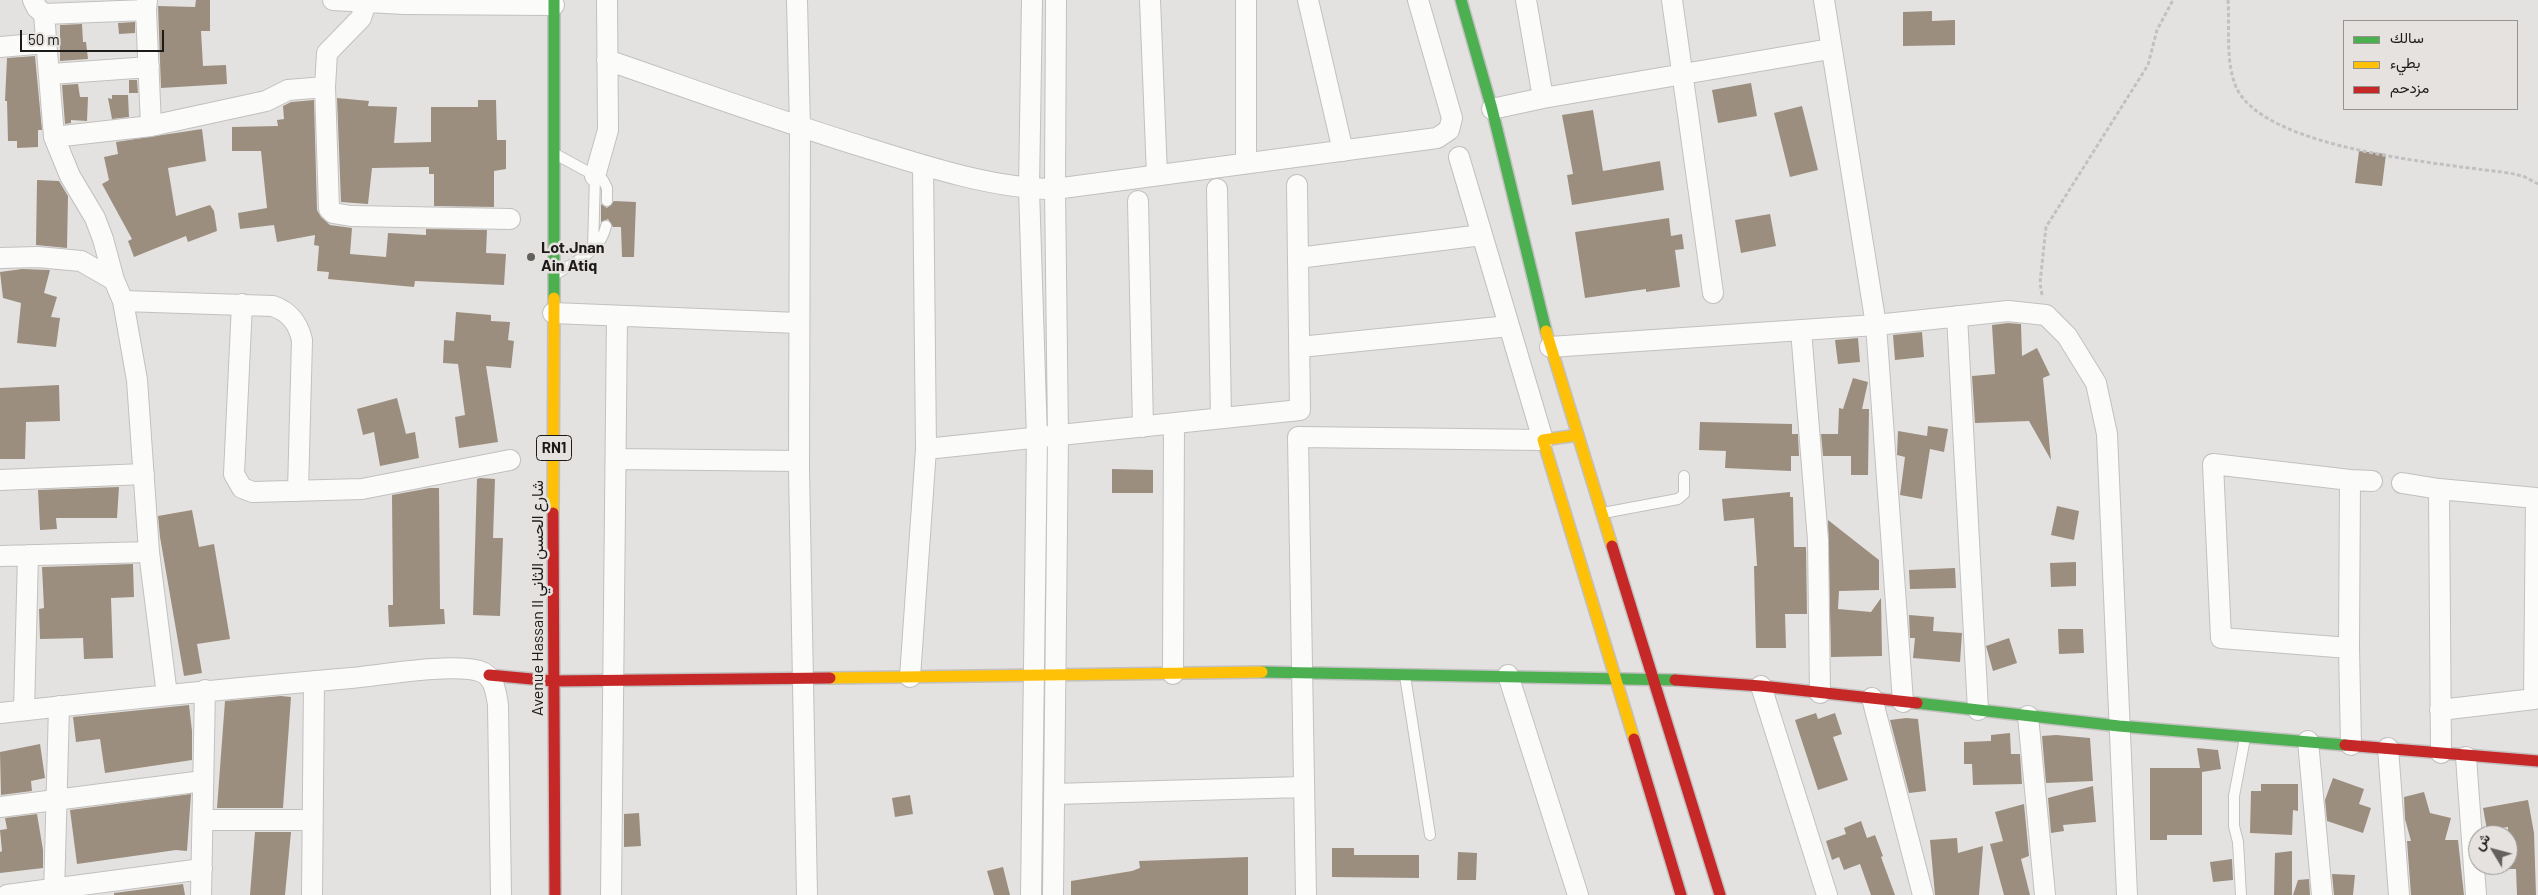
<!DOCTYPE html>
<meta charset="utf-8">
<style>
body{margin:0}
#map{position:relative;width:2538px;height:895px;overflow:hidden;background:#e4e2e0;font-family:Barlow,Vazirmatn,sans-serif}
canvas{display:block}
.legend{position:absolute;left:2343px;top:20px;width:175px;height:90px;box-sizing:border-box;background:#e5e2df;border:1px solid #959290;margin:0;padding:6px 9px;list-style:none;font-size:15px;color:#1d1b1a}
.legend li{display:flex;align-items:center;gap:10px;height:25px}
.legend b{width:25px;border:1px solid #959290}
.north{position:absolute;left:2468px;top:825px;width:50px;height:50px;box-sizing:border-box;background:#e5e2df;border:1px solid #959290;border-radius:50%;rotate:307deg;font-size:14px;font-weight:700;line-height:20px;text-align:center;color:#1d1b1a}
.north::after{content:'';display:block;margin:auto;width:18px;height:22px;background:#63615f;clip-path:polygon(50% 0,100% 100%,50% 72%,0 100%)}
.scale{position:absolute;left:20px;top:30px;width:144px;height:22px;box-sizing:border-box;border:2px solid #1d1b1a;border-top:0;padding-left:6px;font-size:15px;line-height:18px;white-space:nowrap;color:#1d1b1a;-webkit-text-stroke:4px #e5e2df;paint-order:stroke}
</style>
<div id="map">
<canvas width="2538" height="895"></canvas>
<ul class="legend">
<li><b style="height:6px;background:#4caf50"></b>سالك</li>
<li><b style="height:6px;background:#ffc107"></b>بطيء</li>
<li><b style="height:6px;background:#c62828"></b>مزدحم</li>
</ul>
<div class="north">ش</div>
<div class="scale">50 m</div>
</div>
<script>
const context = document.querySelector('canvas').getContext('2d');
context.lineJoin = 'round';
function paint(path, color) { context.fillStyle = color; context.fill(path, 'evenodd'); }
function stroke(path, color, width, dash) { context.strokeStyle = color; context.lineWidth = width; context.lineCap = dash ? 'butt' : 'round'; context.setLineDash(dash || []); context.stroke(path); }
function write(font, color, halo, rows, align = 'center') {
  context.font = font + ' Barlow,Vazirmatn,sans-serif'; context.lineWidth = 5; context.setLineDash([]); context.textBaseline = 'middle'; context.strokeStyle = halo; context.fillStyle = color; for (const [text, x, y, turn = 0] of rows) {
    context.save(); context.translate(x, y); context.rotate((+turn || 0) * Math.PI / 180); context.textAlign = isNaN(turn) ? turn : align; if (halo) context.strokeText(text, 0, 0); context.fillText(text, 0, 0); context.restore();
  }
}
paint(new Path2D(`
 M196,0H210V31H201L203,66L226,65L227,84L161,88L158,6L195,7Z
 M1932,11V21L1955,20V45L1903,46V12Z
 M135,22V33L119,34L118,23Z
 M82,24L83,42H86L88,59L60,61V25Z
 M35,56L42,130H38V147L17,148V141H8L7,101H5L7,58Z
 M129,80H137L138,93H129Z
 M1751,83L1757,116L1718,123L1712,90Z
 M78,84L80,97H88L87,121L71,120V123L65,124L62,85Z
 M112,95H128L129,117L112,119L108,98L112,99Z
 M337,98L369,101L368,106L397,107L394,143L431,142V107H478V100H496L497,140H506V169L494,171V207L434,206V174H429V167L372,168L368,204L341,202Z
 M314,100L317,210L321,217L330,225L352,228L350,254L386,257L388,233L426,235V229L487,230L486,253L506,254L504,285L415,281L414,287L328,279L329,272L317,271L319,246L314,245L315,235L277,242L274,225L240,229L238,213L267,208L261,151H232V127L278,126L277,120L284,119L283,106L291,102Z
 M1802,106L1818,170L1790,177L1774,113Z
 M1593,110L1603,171L1660,161L1664,190L1572,205L1567,175L1573,174L1562,115Z
 M202,129L206,161L168,168L176,216L210,205L214,211L217,231L188,242L186,236L134,257L128,241L132,239L102,184L109,180L104,157L118,154L116,142Z
 M2359,151L2386,154L2382,186L2355,183Z
 M37,180L59,181L68,196L67,248L36,245Z
 M614,201L636,202L634,257H622L621,227H613L608,219L601,222V204L607,208Z
 M1770,214L1776,246L1741,253L1735,220Z
 M1669,218L1671,236L1682,234L1684,249L1675,250L1680,287L1646,292V289L1585,298L1575,232Z
 M22,269L50,270L44,293L57,297L51,317L60,318L56,347L17,343L21,303L3,298L0,272Z
 M456,312L491,315V321L510,322L508,340L514,341L511,368L486,366L498,442L459,448L455,417L465,415L458,364L443,363L444,340L454,341Z
 M2008,323L2021,324L2022,356L2037,348L2050,375L2043,378L2051,460L2029,421L1975,423L1972,376L1995,374L1992,325Z
 M1922,332L1924,357L1895,360L1893,335Z
 M1858,338L1860,362L1838,364L1835,340Z
 M1853,378L1868,382L1862,409H1869L1868,475H1851V456H1823L1821,434H1838L1839,408L1843,409Z
 M59,385L60,421L26,422L25,459H0V388Z
 M397,398L406,434L415,432L419,458L380,466L374,432L363,435L357,409Z
 M1700,422L1792,424V434H1798L1799,456H1791V471L1725,468L1726,451L1699,450Z
 M1928,426L1948,429L1944,452L1930,449L1922,499L1900,495L1905,457L1897,455L1898,431L1927,436Z
 M1112,469L1153,470V493H1112Z
 M480,478L495,479L493,538H503L500,616L473,615L477,479Z
 M119,487L117,518H56L57,529L40,530L38,490Z
 M430,488H439L440,609H444L445,624L389,627L388,605H393L392,495Z
 M1790,492V497H1793L1794,547H1806L1807,614H1785L1786,648H1756L1754,566H1757L1754,518L1724,521L1722,499Z
 M2057,506L2079,511L2074,540L2051,535Z
 M192,510L199,547L214,544L230,639L197,644L202,673L184,676L160,537L158,516Z
 M1828,520L1879,560V590L1839,591L1838,609L1871,612L1881,598L1882,656L1831,657Z
 M2076,562V586L2051,587L2050,563Z
 M133,564L134,597L111,598L113,658L84,659L83,638L40,639L39,609L44,608L42,567Z
 M1955,568L1956,588L1910,589L1909,570Z
 M1909,615L1934,617L1933,631L1962,633L1960,662L1913,658L1915,638H1910Z
 M2058,629H2083L2084,653L2059,654Z
 M2009,638L2017,663L1993,671L1986,646Z
 M281,696L291,697L283,808H217L225,701Z
 M189,705L192,731V760L105,773L100,739L76,742L73,717Z
 M1816,713L1818,719L1835,713L1842,734L1833,737L1848,780L1818,790L1795,720Z
 M1906,718L1918,719L1926,791L1909,793L1890,720Z
 M2010,733L2011,754H2020L2022,784L1973,785L1972,764H1964V742L1991,741V735Z
 M2056,735L2090,738L2093,781L2046,783L2042,736Z
 M40,744L45,778L31,781L32,791L1,795L0,752Z
 M2197,748L2218,750L2221,769L2202,772V835H2167V840H2150V768H2200Z
 M2333,778L2364,789L2359,804L2371,808L2363,833L2327,821L2325,800Z
 M2261,784H2298V811L2293,810L2292,835L2250,833L2251,791H2261Z
 M2093,786L2096,822L2063,825L2064,831L2051,833L2048,798Z
 M2424,792L2430,813L2451,818L2445,840H2458L2464,895H2411L2407,841H2411L2405,819L2404,797Z
 M191,794L187,851L176,850L77,864L70,810Z
 M910,795L913,814L895,817L892,798Z
 M2528,800L2534,833L2536,895H2517L2516,869H2508V827L2487,830L2483,808Z
 M2024,804L2029,856L2021,859L2030,895H2004L1990,844L2003,841L1995,812Z
 M639,813L641,846L624,847V814Z
 M37,814L43,850V868L0,873V852L2,851L0,830L7,829L5,818Z
 M1861,821L1867,838L1875,835L1883,856L1881,857L1895,895H1871L1860,864L1844,870L1839,857L1832,860L1826,841L1846,834L1844,828Z
 M255,832H291L285,895H250Z
 M1957,838L1958,853L1983,846L1979,895H1935L1930,840Z
 M1332,848H1354V855H1419V878L1332,877Z
 M2292,851V895H2274L2275,853Z
 M1458,852L1477,853L1476,880H1457Z
 M1248,857V895H1071V881L1132,871L1140,868L1139,861Z
 M2232,859L2233,880L2213,882L2210,862Z
 M1003,867L1010,895H994L987,871Z
 M2332,874L2355,875L2353,895H2334Z
 M2309,879L2310,895H2293L2298,880Z
 M183,884L185,895H114V893Z`), '#9b8e7e');
const lane = new Path2D(`
 M557,155L603,180L607,188V201
 M593,249L595,176
 M556,274C576,261 601,251 606,226
 M1603,513L1678,499L1684,494V476
 M1405,676L1430,835
 M2241,895L2238,842L2234,826V796L2245,738`);
const street = new Path2D(`
 M33,0L37,8L44,14L54,137L70,176L95,218L103,239L114,280
 M333,0L404,4L554,5
 M797,0L800,127L799,470L807,895
 M1150,0L1157,175
 M1246,0V163
 M1308,0L1343,151
 M1526,0L1543,98
 M1672,0L1713,293
 M1824,0L1876,325L1903,702
 M366,2L361,18L327,53L325,87L329,209L333,213L351,216L510,219
 M146,10L151,126
 M44,14L146,10L147,0
 M0,47L46,43
 M607,60C694,90 779,121 867,148C924,166 995,189 1055,189L1437,138L1449,130L1452,118L1418,0
 M51,74L149,67
 M1492,109L1543,98L1830,49
 M54,137L151,126L266,101L288,90L325,87
 M923,165L926,449L1300,410L1297,185
 M595,176L608,130L607,0
 M1217,189L1221,418
 M1138,201L1143,427
 M0,258L38,257L81,261L114,280L123,301L137,380L149,552L167,695
 M1298,258L1482,235
 M123,301L273,306C290,312 298,323 302,340L298,491
 M242,304L234,474L242,488L253,492L362,489L510,460
 M553,313L798,323
 M1957,316L1978,710
 M1801,330L1818,540L1820,693
 M1300,347L1509,326
 M1550,347L1876,325L2008,311L2046,315L2067,336L2096,383L2107,434L2127,895
 M616,459L799,461
 M0,480L144,474
 M2350,480L2349,648L2351,745
 M2402,483L2439,489L2536,498L2534,699L2440,710
 M2439,489L2441,753
 M0,556L149,552
 M2349,648L2221,638L2213,464L2350,480L2372,481
 M1173,674L1174,423
 M1508,675L1578,895
 M910,677L926,449
 M1761,686L1827,895
 M1872,698L1923,895
 M24,710L28,555
 M0,713C117,700 234,688 351,678C383,675 450,663 479,671C494,675 496,692 498,705L501,895
 M2028,716L2045,895
 M2308,741L2322,895
 M2388,748L2399,895
 M2466,757L2476,895
 M1054,794L1303,787
 M0,807L203,781
 M204,820H311
 M7,895L202,869
 M54,895L59,706
 M201,895L205,690
 M312,895L314,681
 M611,895L617,316
 M1031,895L1037,438L1029,189L1032,0
 M1053,895L1058,436L1055,189L1056,0
 M1306,895L1298,437L1543,440L1459,157`);
const fast = new Path2D(`
 M1461,0L1492,109L1546,331
 M554,298V0
 M1262,672L1675,680
 M1917,703L2119,726L2345,745`);
const slow = new Path2D(`
 M1546,331L1612,546
 M1578,435L1543,440L1634,739
 M553,513L554,298
 M830,678L1262,672`);
const jam = new Path2D(`
 M553,513L555,895
 M1612,546L1720,895
 M489,675L553,681L830,678
 M1675,680L1761,686L1917,703
 M1634,739L1681,895
 M2345,745L2538,761`);
stroke(lane, '#c2c0c0', 12);
stroke(street, '#c2c0c0', 22);
stroke(fast, '#c2c0c0', 14);
stroke(slow, '#c2c0c0', 14);
stroke(jam, '#c2c0c0', 14);
stroke(new Path2D(`
 M2228,0C2230,28 2225,60 2236,87C2265,151 2450,164 2515,174L2525,177L2538,184
 M2042,295L2040,283L2046,227L2148,65L2157,30L2173,0`), '#c2c1c1', 3, [4, 2.5]);
stroke(lane, '#fbfbfa', 10);
stroke(street, '#fbfbfa', 20);
stroke(fast, '#4caf50', 11);
stroke(slow, '#ffc107', 11);
stroke(jam, '#c62828', 11);
for (const [x, y, r, color] of [
 [531,257,5,"#63615f"]
]) { const dot = new Path2D(); dot.arc(x, y, r, 0, 2 * Math.PI); context.fillStyle = color; context.fill(dot); stroke(dot, '#e5e2df', 2); }
for (const [x, y, w] of [
 [554,448,35]
]) { const box = new Path2D(); box.roundRect(x - w / 2, y - 12.5, w, 25, 4); context.fillStyle = '#e5e2df'; context.fill(box); stroke(box, '#1d1b1a', 1); }
write('bold 15px', '#1d1b1a', null, [
 ["RN1",554,448]
]);
write('bold 16px', '#1d1b1a', '#e5e2df', [
 ["Lot.Jnan",541,248],
 ["Ain Atiq",541,266]
], 'left');
write('16px', '#1d1b1a', '#e5e2df', [
 ["Avenue Hassan II شارع الحسن الثاني",538,598,-90]
]);
</script>
